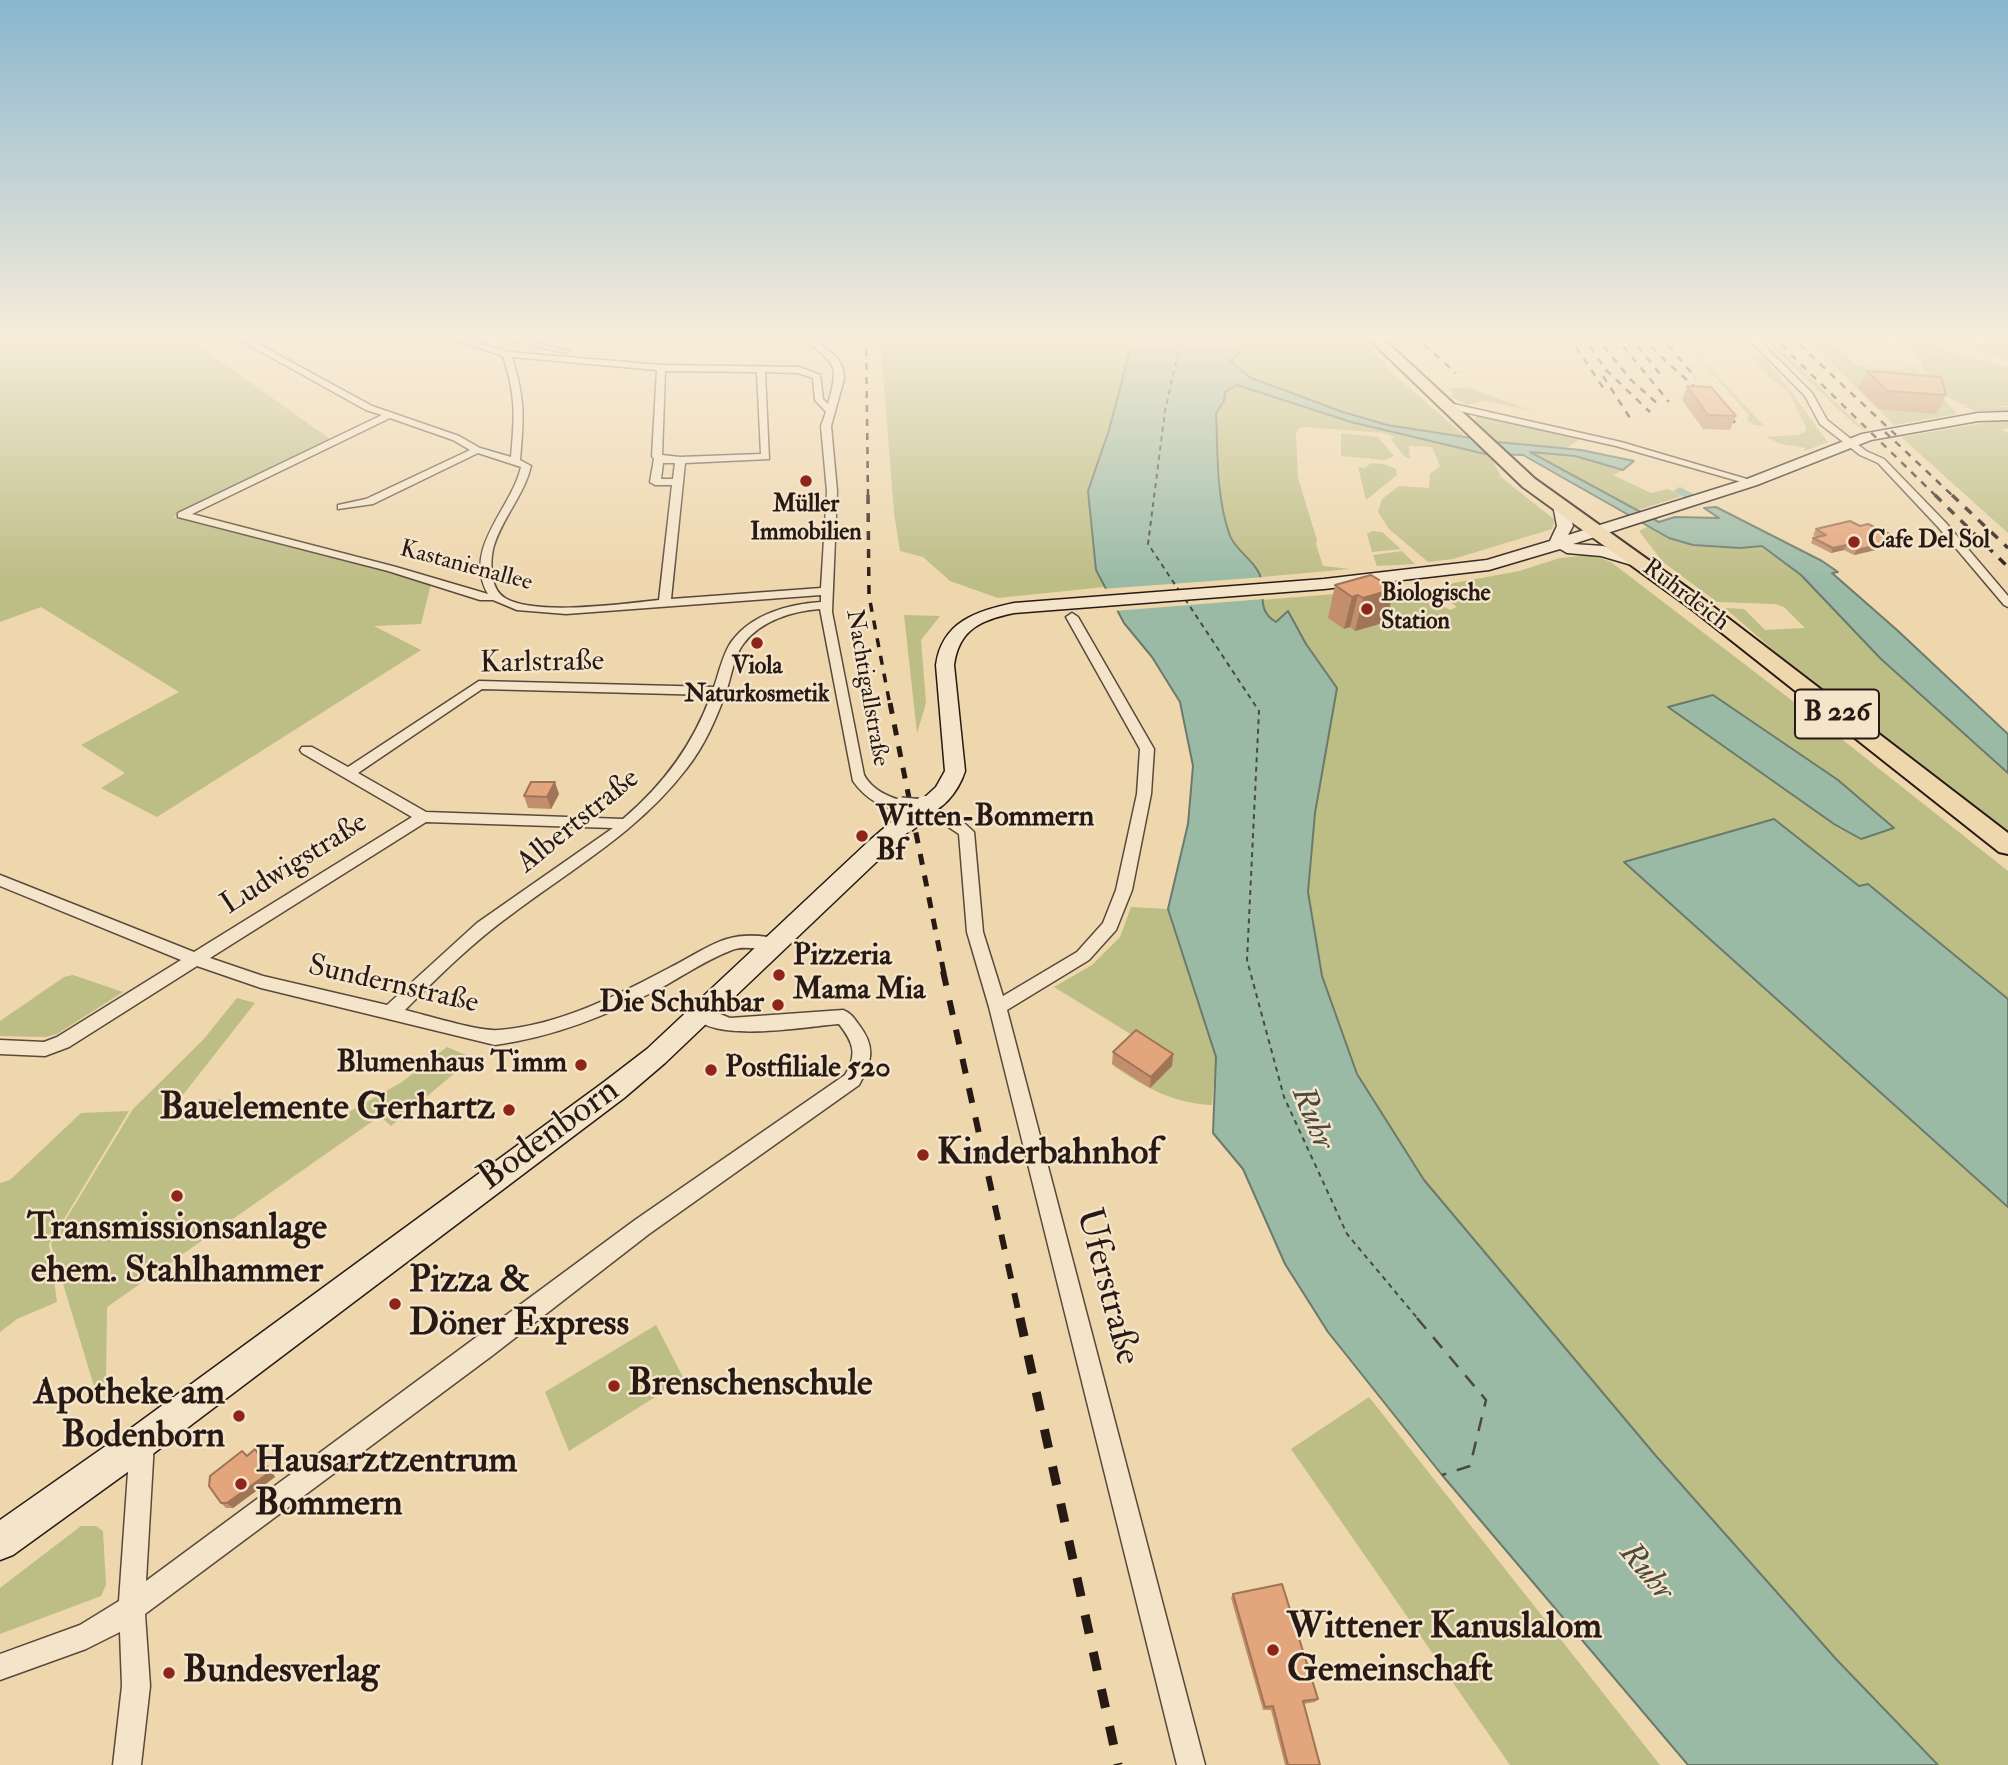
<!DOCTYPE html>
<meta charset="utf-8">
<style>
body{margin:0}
canvas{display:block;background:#eed6ad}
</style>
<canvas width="2008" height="1765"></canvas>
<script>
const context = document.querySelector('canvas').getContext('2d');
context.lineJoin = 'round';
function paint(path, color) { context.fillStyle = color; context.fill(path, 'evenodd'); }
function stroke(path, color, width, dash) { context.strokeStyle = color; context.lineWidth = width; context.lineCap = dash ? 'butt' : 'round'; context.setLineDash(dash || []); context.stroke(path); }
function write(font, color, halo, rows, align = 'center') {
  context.font = font + ' "IM FELL Double Pica",serif'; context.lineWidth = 5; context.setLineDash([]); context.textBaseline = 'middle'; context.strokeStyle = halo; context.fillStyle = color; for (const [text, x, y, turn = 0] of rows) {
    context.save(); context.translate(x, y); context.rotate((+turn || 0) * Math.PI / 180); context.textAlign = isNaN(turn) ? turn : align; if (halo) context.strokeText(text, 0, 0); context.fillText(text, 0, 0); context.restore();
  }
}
paint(new Path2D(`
 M0,335H208L189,339L333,441L173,517L313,551L431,584L421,624L374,626L421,650L157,817L101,788L125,773L81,745L179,692L41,607L0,622Z
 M880,335H1134L1109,430L1088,491L1096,570L1105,587L998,598L950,581L923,557L900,551L894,513Z
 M1231,335H1355L1387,364L1383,365L1465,436L1387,425L1343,412L1251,378L1230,361L1235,357Z
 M1760,335H1766L1866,431L1854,424Z
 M1803,335H1824L1858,366L1907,371L1905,368L1912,365C1919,368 1949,405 1957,414L1894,425Z
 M1892,335H1910L1950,349L1919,358Z
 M1680,337L1682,338L1764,426L1754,425L1747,420L1749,415Z
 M1991,341H2008V360L1968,348Z
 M1953,350V352L2008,367V406H1971L2008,407V411H1974L1964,406L1968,405C1950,404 1919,378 1921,359Z
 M1751,355H1761C1787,382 1805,413 1828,442L1802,452L1806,448L1781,444L1766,437L1798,435L1806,431V427L1788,391L1769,377Z
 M1237,385L1351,422L1485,454L1493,461L1501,477L1555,520L1552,529L1453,559L1428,562L1389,529L1378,512L1382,499L1399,486L1429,488L1430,474L1440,466L1432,447L1409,446L1410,459L1404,456L1391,440L1394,437L1383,433L1305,427L1298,429L1296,434L1298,478L1317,540L1316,544L1323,566L1351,569L1261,577L1231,538L1222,507L1216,413L1224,401L1225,392Z
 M1467,387L1532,411L1485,401L1467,405L1449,396L1454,394L1448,388Z
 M1485,415L1580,438L1567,448L1497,442L1474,420L1477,416Z
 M2008,419V428L2002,430L2008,433V533L1901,437Z
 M1341,433L1378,437L1394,456L1385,460L1341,456Z
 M1528,451L1575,456L1623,470L1613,475L1651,493L1668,489L1682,496L1638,510Z
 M1371,463L1384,464L1396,469L1397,475L1366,500L1358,467L1365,468Z
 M1648,526C1685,547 1720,551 1762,546L1801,575L1881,659L2008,773V835L1828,698L1725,608L1744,609L1765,630L1805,628L1784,607L1775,604L1717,602L1663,562L1639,531Z
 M1372,531L1382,532L1401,549L1372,552L1367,534Z
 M1402,551L1415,564L1377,566L1373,555Z
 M1592,555L1611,562L1824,725L2008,871V1765H1938L1836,1659L1656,1456L1424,1180L1357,1074L1322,976L1308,892L1315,813L1337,688L1306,644L1288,611L1276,622L1269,618L1261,600L1422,587L1437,603L1450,610L1457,607L1449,601L1451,584L1454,583L1519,571L1560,558Z
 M904,615L940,616L921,640L926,703L917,733Z
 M1131,907L1168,909L1216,1057L1212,1105C1173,1103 1146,1088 1115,1067L1112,1064L1137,1038L1054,987L1092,965L1120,937Z
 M73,975L123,992L57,1034L46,1037L0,1036V1021L64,977Z
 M237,998L255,1003L168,1114L220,1099L321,1116L347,1113L402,1082L447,1047L473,1058L391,1126L380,1116L107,1307L106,1381L94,1386L51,1244L133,1109L203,1040Z
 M129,1111L49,1244L57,1302L17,1319L0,1332V1183L10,1180L81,1113Z
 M656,1325L684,1379L569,1451L545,1392Z
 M1369,1397L1660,1765H1510L1291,1449Z
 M81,1526H96L103,1531L106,1585L101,1596L0,1634V1588Z`), '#bdbd86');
const water = new Path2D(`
 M1134,335H1231L1239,353L1230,361L1251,378L1343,412L1387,425L1497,442L1581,450L1634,461L1623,470L1575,456L1530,452L1659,522L1675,517L1719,518L1704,508L1716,507L1822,561L1838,572L1832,573L1897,630L2008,734V773L1881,659L1801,575L1762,546L1740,548L1693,545L1669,538L1523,455L1485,454L1351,422L1237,385L1225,392L1224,401L1216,413C1218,453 1216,497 1230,536C1236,551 1258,563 1261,579C1264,596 1258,612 1276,622L1288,611L1306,644L1337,688L1315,813L1308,892L1322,976L1357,1074L1424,1180L1656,1456L1836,1659L1938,1765H1688L1442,1475L1328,1332L1285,1264L1243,1169L1213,1133L1216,1057L1168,909L1188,824L1193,766L1180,702L1152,657L1124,623L1096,570L1088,491L1109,430Z
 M1713,695L1838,780L1894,828L1861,839L1834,824L1668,707Z
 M1774,819L1859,886L1868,884L2008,999V1207L1624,862Z`);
paint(water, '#9abaa6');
stroke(water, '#6c7a6c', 2);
paint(new Path2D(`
 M1265,577L1264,599L1114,611L1102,589Z`), '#eed6ad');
paint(new Path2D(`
 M1680,487L1695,495L1688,499L1673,491Z`), '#9abaa6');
stroke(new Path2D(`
 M1180,592L1148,544L1165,411L1182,335
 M1185,599L1259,711L1247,960L1284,1097L1347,1234L1418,1319`), '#4a4a40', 2, [5, 4.5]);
stroke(new Path2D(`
 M1417,1318L1486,1400L1470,1466L1442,1475`), '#4a4a40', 2.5, [14, 11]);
const street = new Path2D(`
 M231,335H242L372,406L459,436L480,448L511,457C515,415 516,396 503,356L442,335H455L508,352L661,365L799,367L820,375L823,399L828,404C842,358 831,365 801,335H810L838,359L843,369L844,379L831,426L837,491L832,612L864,775C873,791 889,797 906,802L908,805L906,808C886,813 864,797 853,781L820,609C793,611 762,620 744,643C734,655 731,678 726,692C716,719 705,745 687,768C638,832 576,866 512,914C473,942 439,976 405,1010C426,1015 480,1032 499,1030C560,1025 616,996 669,968C688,959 707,945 727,939C744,934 763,935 780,940L782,944L780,948C764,953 748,944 732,950C708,959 684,975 661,988C608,1015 554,1037 495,1045L261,988L197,966L69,1047L45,1056L0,1054V1040L44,1042L57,1037L181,960L0,886V875L194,952L412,817L302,753L300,750L302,747H312L348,767L479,681L714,687C719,673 723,653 732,641C752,614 789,604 821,602V595L566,614L517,610L493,600H480L388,571L178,517V513L382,415L366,410ZM512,357L657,370L652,456L654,459L650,482L655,485H672L659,600C624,604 534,616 505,598C490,589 490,564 493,549C501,519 524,496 531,466L520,460C524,416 525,400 512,357ZM665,371L757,372L761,454L680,457L662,455ZM765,372L798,373L813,378L815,400L826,412L821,426L827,491L821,588L671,599L685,463L769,459ZM390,418L453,440L470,450L366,499L338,505V509L373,504L478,453L521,467C511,510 462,548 488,594L396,567L192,514ZM663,463H675L673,479H661ZM482,689L711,695C693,745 664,784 623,819L426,812L358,773ZM426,822L613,828L477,923L387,1005L263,976L210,958Z
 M488,335H504L569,351L565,353Z
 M1745,335H1754L1812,393L1827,420L1866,451L1884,459L1946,523L2008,596V607L2004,605L1938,527L1878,463L1860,455L1820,424L1805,396Z
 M1449,403L1621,442L1757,482L1752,485L1616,446L1446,408V404Z
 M1072,613L1078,617L1154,749L1151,794L1132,890L1116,930L1089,960L1007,1010L1205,1765H1177L989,1007L967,932L959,834L918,807L925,802L930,804L963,822L974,832L983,932L1003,996L1077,952L1103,923L1116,890L1137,794L1140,749L1066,617Z
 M700,1006L730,1018L843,1010C851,1013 854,1018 859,1025C876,1047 872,1062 859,1085L649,1234L493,1355L145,1614L150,1686L141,1765H113L122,1686L120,1632L86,1649L0,1680V1654L80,1625L119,1601L130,1443L134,1435L142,1431L150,1435L154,1443L146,1581L635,1220L845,1075C858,1054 853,1042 839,1024C807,1026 709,1045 691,1013L694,1008Z`);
const secondary = new Path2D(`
 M2008,412V420L1978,421L1871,440L1757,485L1573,544L1603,546L1648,560L1650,563L1648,566L1642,568L1601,556L1567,553L1560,549L1489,570L1324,589L1014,613C981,620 959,629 954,665L965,771C959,790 940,818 918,812L914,807L936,787L945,771L936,665C942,622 976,611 1014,603L1324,579L1487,560L1550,541L1557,526L1553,505L1555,502L1560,501L1567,505L1573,526L1568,535L1747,479L1862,434L1978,413Z
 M905,815L913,817L916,822L913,827L665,1063L624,1098L154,1453L13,1555L0,1560V1520L130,1429L604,1082L647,1049L869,841L897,817Z`);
const primary = new Path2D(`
 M1365,335H1379L1535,479L1707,602L2008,833V854L1999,852L1693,610L1523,487Z`);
stroke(street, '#59493b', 3);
stroke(secondary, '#271a15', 3);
stroke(primary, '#271a15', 4);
paint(street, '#f4e4ca');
paint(secondary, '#f4e4ca');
paint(primary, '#eed6ad');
stroke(new Path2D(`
 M866,335L868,497
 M1413,335L1456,373
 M1568,335L1604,389
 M1582,335L1606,370L1650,412
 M1595,335L1630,379L1659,405
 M1614,335L1669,402
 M1629,335L1660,374
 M1643,335L1658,354L1708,399
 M1659,335L1696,378
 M1771,335L1937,497
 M1789,335L1896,435
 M1603,376L1630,418
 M1721,407L1737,425
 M1885,432L1954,497`), '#271a15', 2.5, [7, 7]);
stroke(new Path2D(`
 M868,495L869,596L890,705
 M1935,495L2008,567
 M1952,495L2008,548`), '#271a15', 3.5, [9, 9]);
stroke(new Path2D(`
 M890,703L944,973`), '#271a15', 5, [11, 11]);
stroke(new Path2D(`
 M943,971L1020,1319`), '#271a15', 6, [15, 15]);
stroke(new Path2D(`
 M1020,1318L1118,1765`), '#271a15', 9, [19, 19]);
const streetBridge = new Path2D(`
 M901,805L925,807`);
const secondaryBridge = new Path2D(`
 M905,822L925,807`);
stroke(streetBridge, '#59493b', 18, []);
stroke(secondaryBridge, '#271a15', 25, []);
stroke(streetBridge, '#f4e4ca', 15);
stroke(secondaryBridge, '#f4e4ca', 22);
paint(new Path2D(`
 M1867,371L1946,395L1936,414L1879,409L1858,389Z
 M1687,386L1736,416L1730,430L1703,429L1682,400Z
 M1816,529L1897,545L1854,555L1844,550L1831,553L1811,543L1813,538L1818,537L1813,535Z
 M1335,585L1394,589L1386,622L1355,631L1350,627L1344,629L1328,618Z
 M559,794L551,809L528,808L524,796Z
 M1113,1052L1173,1054L1172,1066L1150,1088L1112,1064Z
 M260,1454L275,1477L233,1508H226L221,1503L248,1456Z
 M1233,1594L1318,1699L1315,1702L1303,1704L1320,1765H1285L1271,1710H1263L1231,1598Z`), '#c38e6b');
paint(new Path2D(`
 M1900,539L1897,545L1854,555L1857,550Z
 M1846,545L1844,550L1831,553L1833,548Z
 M1394,589L1386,622L1355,631L1363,598Z
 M1358,595L1350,627L1344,629L1352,597Z
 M555,782L559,794L551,809L547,797Z
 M1173,1054L1172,1066L1150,1088L1151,1077Z
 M255,1449L260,1454L275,1477L233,1508L227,1503Z`), '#9f7457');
const building = new Path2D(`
 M1867,371L1941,377L1946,395L1888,391Z
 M1687,386L1711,387L1736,416L1708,415Z
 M1850,521L1860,526L1868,524L1900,539L1857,550L1846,545L1833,548L1813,538L1826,535L1816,529Z
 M1371,575L1394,589L1363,598L1358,595L1352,597L1335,585Z
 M531,782H555L547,797L524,796Z
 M1136,1030L1173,1054L1151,1077L1113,1052Z
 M255,1449L270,1472L227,1503H221L209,1486L210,1476L242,1451L247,1456Z
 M1282,1584L1318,1699L1303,1701L1320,1765H1288L1273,1706L1265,1707L1233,1594Z`);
paint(building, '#e3a57c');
stroke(building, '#9f7457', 2);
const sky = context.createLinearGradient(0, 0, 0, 582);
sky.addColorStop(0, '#89b6ce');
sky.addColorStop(0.58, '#f7edda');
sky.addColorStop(1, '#f7edda00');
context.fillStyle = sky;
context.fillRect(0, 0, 2008, 582);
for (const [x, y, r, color] of [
 [806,481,7,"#8f2418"],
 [1854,542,7,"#8f2418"],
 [1367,609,7,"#8f2418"],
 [757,643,7,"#8f2418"],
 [862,836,7,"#8f2418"],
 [779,975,7,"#8f2418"],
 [778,1005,7,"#8f2418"],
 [581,1065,7,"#8f2418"],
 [711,1070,7,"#8f2418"],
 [509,1110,7,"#8f2418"],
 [923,1155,7,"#8f2418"],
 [177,1196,7,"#8f2418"],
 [395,1304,7,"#8f2418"],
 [614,1386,7,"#8f2418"],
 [239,1416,7,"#8f2418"],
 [241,1484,7,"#8f2418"],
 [1273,1650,7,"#8f2418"],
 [169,1673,7,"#8f2418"]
]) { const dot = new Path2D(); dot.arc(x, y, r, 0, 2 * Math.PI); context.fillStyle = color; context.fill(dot); stroke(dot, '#f4e4ca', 2.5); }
write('bold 24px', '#271a15', '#f4e4ca', [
 ["Müller",806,506],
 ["Immobilien",806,534],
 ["Cafe Del Sol",1868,542,"left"],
 ["Biologische",1381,595,"left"],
 ["Station",1381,623,"left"],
 ["Viola",757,668],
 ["Naturkosmetik",757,696]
]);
write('24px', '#271a15', '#f4e4ca', [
 ["Kastanienallee",466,567,15],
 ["Ruhrdeich",1685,596,37],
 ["Nachtigallstraße",866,688,80]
]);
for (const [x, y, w] of [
 [1837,714,84]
]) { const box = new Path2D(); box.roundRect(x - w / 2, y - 24.5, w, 49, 5); context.fillStyle = '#f4e4ca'; context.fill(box); stroke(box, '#271a15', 2); }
write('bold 28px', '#271a15', null, [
 ["B 226",1837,714]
]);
write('30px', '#271a15', '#f4e4ca', [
 ["Karlstraße",542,664,-1],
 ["Albertstraße",579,822,-39],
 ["Ludwigstraße",295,865,-32],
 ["Sundernstraße",393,986,13]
]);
write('bold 30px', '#271a15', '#f4e4ca', [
 ["Witten-Bommern",876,819],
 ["Bf",876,853],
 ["Pizzeria",793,958],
 ["Mama Mia",793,992],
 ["Die Schuhbar",764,1005,"right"],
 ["Blumenhaus Timm",567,1065,"right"],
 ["Postfiliale 520",725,1070]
], 'left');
write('italic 32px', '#4a4a40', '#f4e4ca', [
 ["Ruhr",1311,1119,68],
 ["Ruhr",1645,1573,50]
]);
write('bold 37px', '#271a15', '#f4e4ca', [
 ["Bauelemente Gerhartz",495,1110,"right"],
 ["Kinderbahnhof",937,1155],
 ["Transmissionsanlage",177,1230,"center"],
 ["ehem. Stahlhammer",177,1273,"center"],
 ["Pizza &",409,1283],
 ["Döner Express",409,1326],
 ["Brenschenschule",628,1386],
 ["Apotheke am",225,1395,"right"],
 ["Bodenborn",225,1438,"right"],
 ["Hausarztzentrum",255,1463],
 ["Bommern",255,1506],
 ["Wittener Kanuslalom",1287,1629],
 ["Gemeinschaft",1287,1672],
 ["Bundesverlag",183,1673]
], 'left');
write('37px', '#271a15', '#f4e4ca', [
 ["Bodenborn",550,1136,-36],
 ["Uferstraße",1106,1287,75]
]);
</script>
